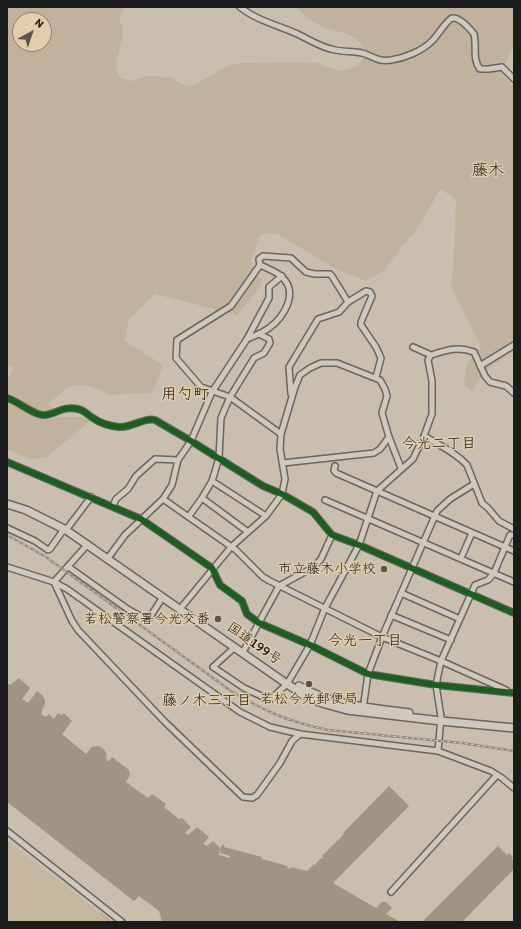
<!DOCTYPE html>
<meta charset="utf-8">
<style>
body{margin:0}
#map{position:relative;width:521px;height:929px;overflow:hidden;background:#cabfaf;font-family:Itim,sans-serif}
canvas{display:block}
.frame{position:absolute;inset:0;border:8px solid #1c1c1c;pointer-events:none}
.north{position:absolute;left:12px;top:12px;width:40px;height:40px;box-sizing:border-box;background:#e2cdac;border:1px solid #938672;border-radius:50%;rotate:40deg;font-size:11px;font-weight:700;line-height:16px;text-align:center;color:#1c1c1c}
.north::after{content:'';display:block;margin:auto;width:14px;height:18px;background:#59554f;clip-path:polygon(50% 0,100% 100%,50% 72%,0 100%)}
</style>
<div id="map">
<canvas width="521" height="929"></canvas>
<div class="frame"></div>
<div class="north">N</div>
</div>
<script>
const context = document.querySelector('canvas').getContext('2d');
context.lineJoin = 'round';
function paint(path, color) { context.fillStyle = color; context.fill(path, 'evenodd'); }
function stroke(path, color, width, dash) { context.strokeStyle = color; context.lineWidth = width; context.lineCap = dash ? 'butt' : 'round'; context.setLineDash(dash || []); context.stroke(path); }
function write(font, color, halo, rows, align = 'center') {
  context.font = font + ' Itim,"Klee One",sans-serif'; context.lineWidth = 3; context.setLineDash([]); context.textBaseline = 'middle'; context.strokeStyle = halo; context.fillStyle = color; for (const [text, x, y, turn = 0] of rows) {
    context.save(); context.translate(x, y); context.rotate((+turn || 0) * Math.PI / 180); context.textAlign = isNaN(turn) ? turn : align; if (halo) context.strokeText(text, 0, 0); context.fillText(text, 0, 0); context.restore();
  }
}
paint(new Path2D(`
 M7,840L17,848L112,922H7Z`), '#c5b69f');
paint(new Path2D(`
 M7,7H124L119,16C120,21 123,27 123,32C122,47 112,63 120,78L132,81L148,76L169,77L186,86L194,85L229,65L241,63C265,63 290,62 314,63C323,64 333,71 343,70C350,70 357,66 362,61C365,57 365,54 364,50C358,32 337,33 323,27C313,22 304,16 297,7H514V44L501,73L514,86V352L488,368L471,392L464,384L467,363L481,347L451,286L453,270L456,200L441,189L415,231L383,271L366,281L338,270L277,234H261L250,261L263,283L237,315L155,294L129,320L125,341L163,365L154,390L150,393L110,395L90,386H69L48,404L58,417H81L91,420L47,457L32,460L7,449V382L13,367L7,364ZM20,20H44V44H20Z`), '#c0b29c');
paint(new Path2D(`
 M19,678L30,688L22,699L28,703L37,691C45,696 48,702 42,710V711L41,714L46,717L49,714L54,719L58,713L61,715L64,713L72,721L62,734L86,754L92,747C100,745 103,747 107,754L106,758L108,762L112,757L129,770L130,775L126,782L148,798L152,794L166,804L164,807L179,819L182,818L191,827L185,833L188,835L197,827L209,837L203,844L207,846L213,841L220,848L219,855L230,858V856L220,853L221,846L224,844V847L262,857V859L288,866L287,868L290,869L291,867L307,871L314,864L316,865V863L321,858L322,859L323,858L322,856L344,834L343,833L389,786L409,806L333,883L376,908L382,902H386L392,908L386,914L400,922H162L159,911L139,896L134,901L7,802V683L10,685Z
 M498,846L507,855L509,853L513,857L511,858L514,861V869L462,922H422Z`), '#a19483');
stroke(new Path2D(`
 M101,914L111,922`), '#a19483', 1);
const minor = new Path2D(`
 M240,7C256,20 277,25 295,33C307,38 318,46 331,49C341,52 352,51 362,53C373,56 377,62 391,60C405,58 422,51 432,41C437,36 447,20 452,18C460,17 470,29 474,34C477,46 472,59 480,69H489L502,67L514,79
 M247,339C255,336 262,333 269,328C284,317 299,293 282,277C277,272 267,268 260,265
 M413,347L431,355C447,350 458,346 474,352L485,376L490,382L506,386L514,393
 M480,366L514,345
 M291,394L289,367L318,319L339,312L348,302L366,291L370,292L372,296L361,322V325L376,347L381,358L376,377
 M7,398C18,401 33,415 43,415C54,416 62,405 78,409C84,410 88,415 93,418C101,424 110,426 119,427C131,428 145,417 155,420L191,441L263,486L282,494L313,512L332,535L359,545L514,613
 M281,434L230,397L201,387L176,358L177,340L231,306L260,265L259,259L263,256L291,258L306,272L315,274H330L332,276L348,302
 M424,436C439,445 455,452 467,465L482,503L488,508L499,521L514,529
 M7,462L141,519L212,568L220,585L242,601L247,614L259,623L310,645L368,674L436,685L514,693
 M283,463L374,453L380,449L389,437
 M335,466L334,470L336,473L514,551
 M212,481L266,516
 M202,498L248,532
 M163,499L236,550L263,577L270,581L382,637L441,661L506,690
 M325,500L514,582
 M113,506L116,499L128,489L136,476L155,459L178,460
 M189,516L202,498L212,481L219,458L221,418L230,397L254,358L264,353L270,343L269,339L259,334
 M7,528L35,541L48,550L50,549L64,529
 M66,530L91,497
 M108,558L125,535L163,499L172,485L178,460L191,441L212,392L247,339L269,298V287L282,276
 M461,558L472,533
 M69,565L70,568L129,610L148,620L163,597
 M7,567L54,582L67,589L240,712L270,727L300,734L438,751L491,771L502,778L514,788
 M54,582L72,621L78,630L164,721L243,797L252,798L257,795L280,763L292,741L300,734
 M54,582L88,544
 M401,593L460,619
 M180,609L231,547L266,516L282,494L285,479L280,449L281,434L295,387L300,375L310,368L321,363H337L380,380L385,389L387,396L382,413L389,437L401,468
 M391,615L451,640
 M235,647L213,667L244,688L270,700L287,684L310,645L325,608L359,545L377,491L413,459L424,436L432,414V381L428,360L431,355
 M243,652L279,586L314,567L321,559L332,535
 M363,709L368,674L382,637L437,511L450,499L474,484
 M438,751L441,717L436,685L441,661L475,585L488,580L494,573L510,535H514
 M7,831L122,922
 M391,892L497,775`);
const highway = new Path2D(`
 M7,504L26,510L66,530L287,684L308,697L322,703L347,710L441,721L514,728
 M299,686C333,706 371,708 409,713`);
stroke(minor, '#6a655e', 8);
stroke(highway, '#6a655e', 10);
stroke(minor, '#cfc8bc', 5);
stroke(highway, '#cfc8bc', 7);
const rail = new Path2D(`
 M7,535L46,557L231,691C264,711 289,722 328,730L462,743L514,751`);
stroke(rail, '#928d84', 2.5);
stroke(rail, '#e2cdac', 1, [3]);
stroke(new Path2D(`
 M7,398C18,401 33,415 43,415C54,416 62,405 78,409C84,410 88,415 93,418C101,424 110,426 119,427C131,428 145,417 155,420L191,441L263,486L282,494L313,512L332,535L359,545L514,613
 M7,462L141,519L212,568L220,585L242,601L247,614L259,623L310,645L368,674L436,685L514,693`), '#1b5e20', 6);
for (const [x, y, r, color] of [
 [384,569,4,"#59554f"],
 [218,619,4,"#59554f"],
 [309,684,4,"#59554f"]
]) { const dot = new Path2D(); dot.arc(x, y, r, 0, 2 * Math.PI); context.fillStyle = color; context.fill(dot); stroke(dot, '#e2cdac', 1.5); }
write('14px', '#1c1c1c', '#e2cdac', [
 ["市立藤木小学校",376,569],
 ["若松警察署今光交番",210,619],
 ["若松今光郵便局",309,699,"center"]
], 'right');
write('14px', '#1c1c1c', '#e2cdac', [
 ["国道199号",254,644,35]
]);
write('15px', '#1c1c1c', '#e2cdac', [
 ["今光二丁目",439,444],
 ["今光一丁目",365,641],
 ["藤ノ木三丁目",207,701]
]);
write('16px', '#1c1c1c', '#e2cdac', [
 ["藤木",488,171],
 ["用勺町",185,395]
]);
</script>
